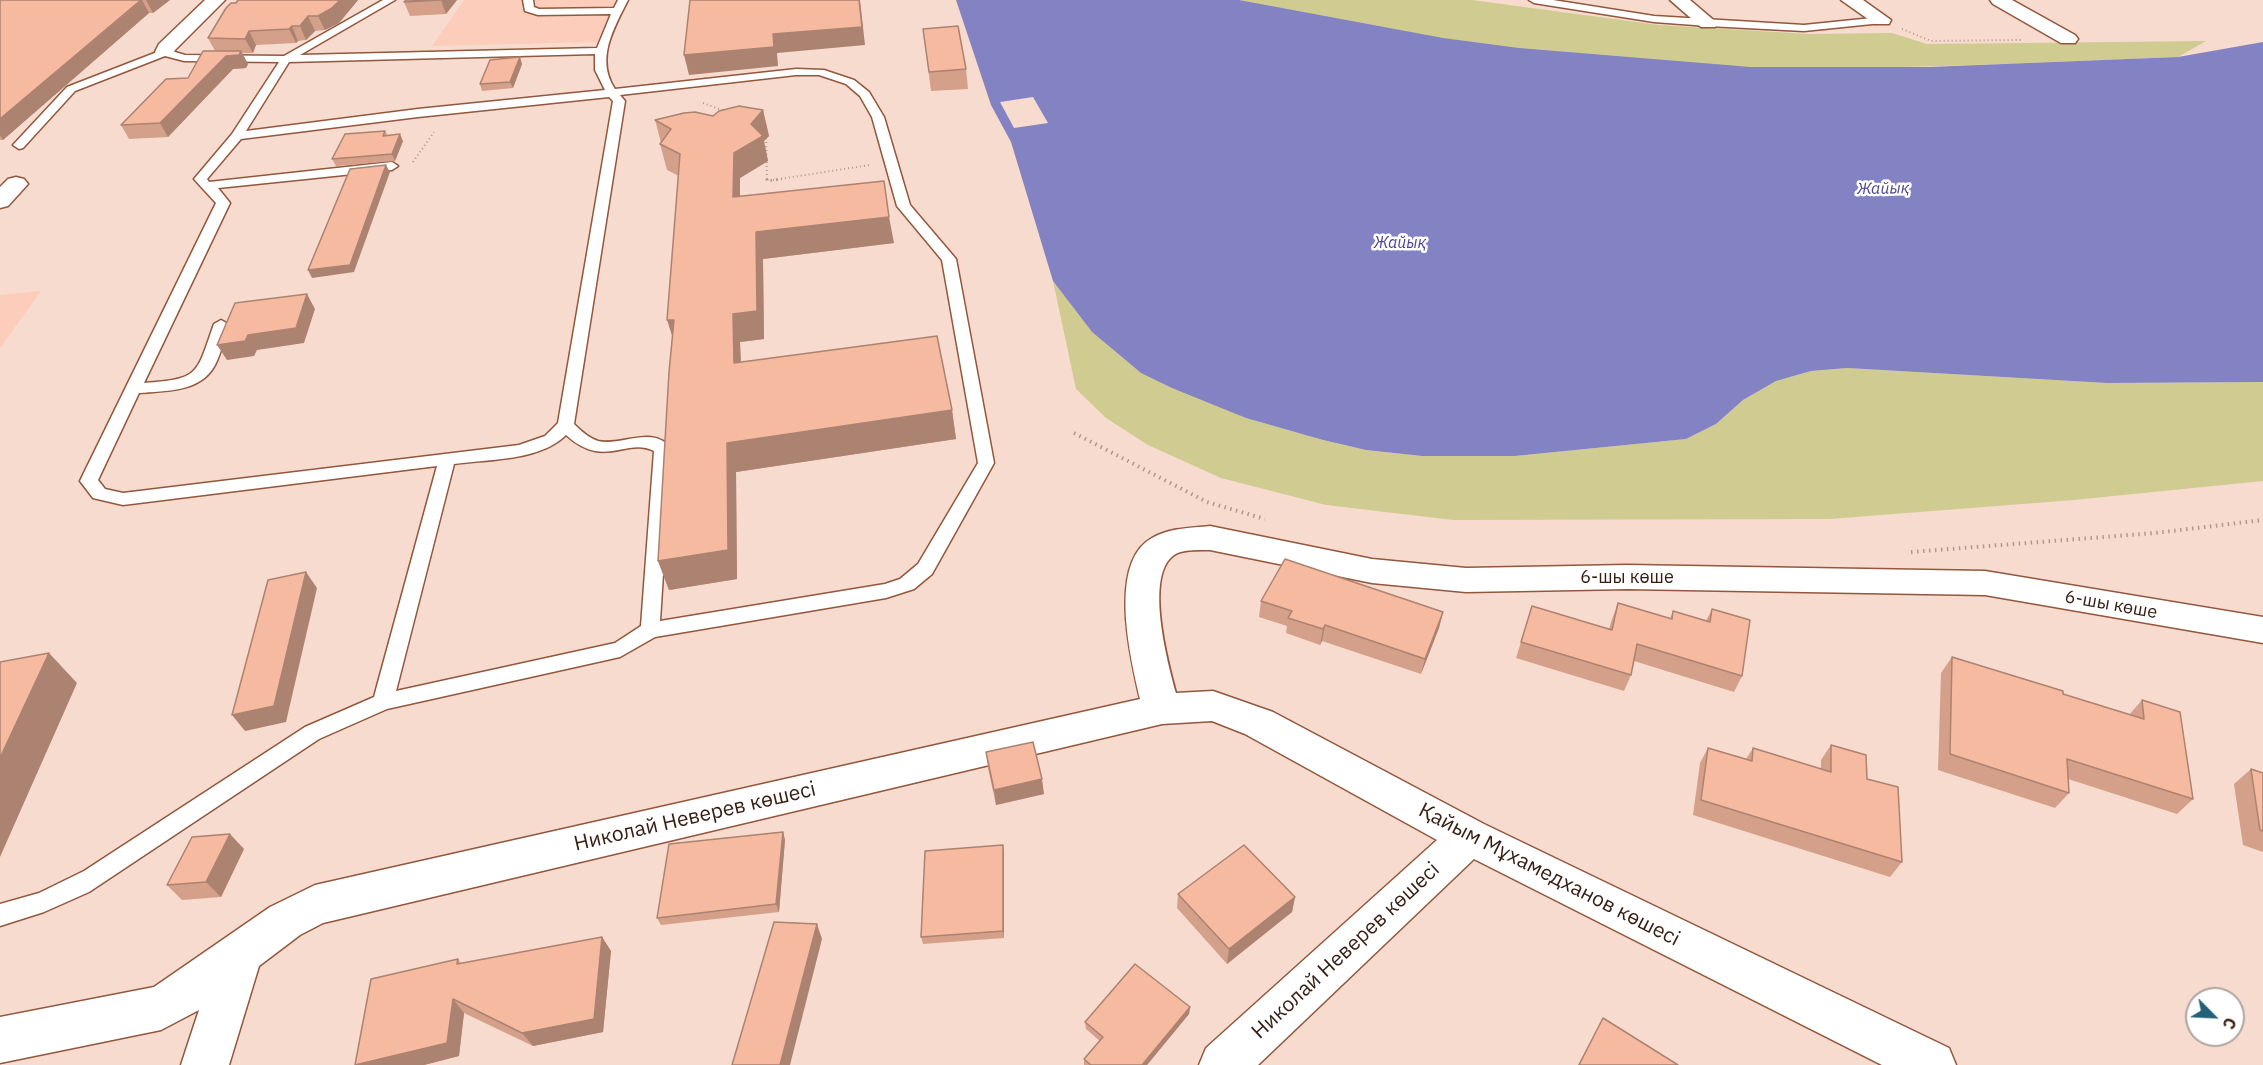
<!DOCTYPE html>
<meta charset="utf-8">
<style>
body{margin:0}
#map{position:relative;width:2263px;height:1065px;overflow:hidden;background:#f7dbcf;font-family:"IBM Plex Sans",sans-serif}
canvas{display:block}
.north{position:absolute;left:2185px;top:987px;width:60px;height:60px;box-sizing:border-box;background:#fff;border:2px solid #afa5a0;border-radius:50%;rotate:114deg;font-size:16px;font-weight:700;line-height:24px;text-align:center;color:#361d12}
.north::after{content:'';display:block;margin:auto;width:21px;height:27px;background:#226177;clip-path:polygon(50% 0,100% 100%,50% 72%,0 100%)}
</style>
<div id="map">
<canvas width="2263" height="1065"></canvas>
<div class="north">С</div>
</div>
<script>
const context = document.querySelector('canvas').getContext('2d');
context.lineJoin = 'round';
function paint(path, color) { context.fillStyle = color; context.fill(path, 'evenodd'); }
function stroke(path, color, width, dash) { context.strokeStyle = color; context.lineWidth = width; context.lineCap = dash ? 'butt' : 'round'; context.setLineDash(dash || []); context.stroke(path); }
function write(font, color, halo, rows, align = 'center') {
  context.font = font + ' "IBM Plex Sans",sans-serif'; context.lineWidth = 5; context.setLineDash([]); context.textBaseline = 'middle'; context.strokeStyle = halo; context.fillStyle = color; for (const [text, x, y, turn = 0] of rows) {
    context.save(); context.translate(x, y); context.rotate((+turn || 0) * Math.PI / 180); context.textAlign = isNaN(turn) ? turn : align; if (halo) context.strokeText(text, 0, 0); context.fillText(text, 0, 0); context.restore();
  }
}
paint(new Path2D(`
 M464,0H618L598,42L432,46Z
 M41,291L0,348V295Z`), '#fbcdba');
paint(new Path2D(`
 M1239,0H1472L1659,25L1810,34L1892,33L1927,44L2206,41L2178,57C2036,62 1894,71 1752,67C1580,62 1407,37 1239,0Z
 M1053,281L1092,332L1141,373L1246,418L1323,440L1366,450L1422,456H1515L1686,439L1716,424L1743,400L1776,381L1811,371L1847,368L2107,383L2263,382V481L2074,500L1830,519L1453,520L1326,505L1221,478L1148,445L1106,418L1076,389Z`), '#d0cc91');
paint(new Path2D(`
 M956,0H1239L1443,38L1519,48L1751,67H1929L2178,57L2263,42V382L2107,383L1847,368L1811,371L1776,381L1743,400L1716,424L1686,439L1515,456H1422L1366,450L1323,440L1246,418L1172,388L1141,373L1092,332L1053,281L1011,142L991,105Z`), '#8382c3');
paint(new Path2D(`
 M1033,97L1048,123L1014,128L1000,102Z`), '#f7dbcf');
const service = new Path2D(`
 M383,0H395L300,55L597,48L611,14L538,15L525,11L523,0H533L534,7L539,9L614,8L618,0H628C614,28 595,59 615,89L796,69L824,70L854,80L869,92L884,117L910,205L956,259L994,463L932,574L914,589L886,598L655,637L620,657L387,709L319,739L89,892L44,912L0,926V904L39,893L84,871L305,727L374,697L437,466L123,505L93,498L80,481L216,203L194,179L232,134L279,62L184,61L165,56L75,91L23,148L19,149L13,145L67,87L165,49L185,55L284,56ZM595,54V70L605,90L418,109L246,131L289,62ZM796,75H819L846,84L860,96L872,117L897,206L942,260L978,463L918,564L900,579L885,584L660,621L671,449C654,424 620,447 598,441C589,438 581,431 574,424L625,101L620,95ZM609,97L613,101L558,423L545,436L519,445L123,493L105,489L98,480L139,393C166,391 201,392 215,365C222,352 224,337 228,324L221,320L214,324C196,374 201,379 144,383L230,203L218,188L392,170L398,166L392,162L209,182L207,179L241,139L418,117ZM566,435C604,470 626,437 654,451L641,626L615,643L396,691L454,464C489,459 540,461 566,435Z
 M1529,0H1553L1654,16L1804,25L1882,17L1887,20L1882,23L1804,31L1708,26L1654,22L1534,3Z`);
const minor = new Path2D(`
 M205,0H225L175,50L172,56H158L155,52L159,44Z
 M1670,0H1690L1717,23L1715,27H1701Z
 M1841,0H1863L1891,20L1889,24H1875Z
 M1990,0H2012L2075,35L2078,39L2075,43H2061L1993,4Z
 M16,177L24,179L28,184L8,206L0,208V187L8,179Z
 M1210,526L1372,559L1466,568L1627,565L1985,571L2263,617V643L1985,595L1627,589L1466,592L1372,583L1210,550C1199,550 1183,549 1174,555C1144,576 1168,664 1176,693L1213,691L1273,712L1484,824L1949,1048L1956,1065H1882L1474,859L1258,1065H1199L1206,1048L1437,840L1245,734L1212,721L1162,724L323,923L300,935L259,966L229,1065H181L199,1010L161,1030L0,1063V1017L154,987L270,907L315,885L1140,699C1131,660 1107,563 1152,538C1169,528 1190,528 1210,526Z`);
stroke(service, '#92573c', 3);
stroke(minor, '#92573c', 3);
stroke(new Path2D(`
 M1902,29L1931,41L2021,40
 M703,103L727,112
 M766,134L767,180
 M413,162L434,132
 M773,180L870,165`), '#b3988c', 2, [1, 3]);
stroke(new Path2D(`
 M767,179V181L782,179`), '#b3988c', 3, [1.5, 4]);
stroke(new Path2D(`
 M1074,433L1207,502L1265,519
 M1911,552L2155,533L2263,520`), '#b3988c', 4, [1.5, 4.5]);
paint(service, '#fff');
paint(minor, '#fff');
paint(new Path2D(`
 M0,0H170L153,13H149L3,140H0Z
 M238,0H358L339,23L325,30L315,31L306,40L298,41L296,43L256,45L253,53H242L248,64L246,68L233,69L168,137L129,139L121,125L188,78L215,51L208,38Z
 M406,0H457L446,14L410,16L404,2Z
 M923,29L966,69L968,89L931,91Z
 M522,64L513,88L482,91L480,84Z
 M763,110L769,136L764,141L768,161L740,178V197L894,243L763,259L764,339L740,342L741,362L952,410L956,439L736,472L737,579L669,590L658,561L672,337L679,176L667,170L660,144L661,143L655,120L713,116Z
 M385,131L388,136L403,141L395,161L336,166L332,159Z
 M1261,601L1443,612L1439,628L1421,674L1322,641L1320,645L1286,633L1287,626L1259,617Z
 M1618,603L1670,619L1673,611L1706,621L1712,609L1742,676L1734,692L1634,661L1631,675L1624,691L1516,658L1532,606L1609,629L1612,619Z
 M1952,657L2063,694L2129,715L2142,700L2193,799L2177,814L2068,779L2069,793L2055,808L1938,770L1941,673Z
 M1831,745L1867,779L1902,862L1890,877L1693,815L1700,763L1708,748L1746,759L1753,748L1821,769V760Z
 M986,752L1044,794L996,805L988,768Z
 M2251,769L2263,773V852L2243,845L2234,784Z
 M783,832L785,840L779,912L661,925L657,918Z
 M244,849L221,897L182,900L167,885Z
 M1004,853V938L923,944L921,937Z
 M1178,894L1295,897L1292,912L1227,964L1177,908Z
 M602,937L611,951L603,1032L533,1046L464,1013L459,1056L424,1065L458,959L461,964Z
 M1190,1007L1189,1014L1147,1065H1084V1059L1100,1041L1086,1029L1085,1022Z
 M1603,1018L1678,1065H1578Z`), '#d4a08a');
paint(new Path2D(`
 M142,0L149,13L3,140L0,135V119Z
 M146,0H170L153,13Z
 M340,0H358L339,23L325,30L318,16Z
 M441,0H457L446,14Z
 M860,0L865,45L777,53L778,66L689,75L684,55L773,34Z
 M308,16L315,31L306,40L300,26Z
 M292,26L298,41L296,43L289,29Z
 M249,31L256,45L253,53L245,39Z
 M241,51L248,64L246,68L233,69L168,137L160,123L226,56Z
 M520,57L522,64L513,88L510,82Z
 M763,110L769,136L764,141L768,161L740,178V224L733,197L734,153L751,124Z
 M400,134L403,141L395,161L392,154Z
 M386,165L390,172L354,272L312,278L308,270Z
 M889,217L894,243L763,259L764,339L740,342L742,392L734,363L733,314L756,232Z
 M307,294L315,309L304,343L257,350L254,356L227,360L217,345L248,335Z
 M667,320H674L676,348Z
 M952,410L956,439L736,472L737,579L669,590L658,561L727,443Z
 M306,572L317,588L286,722L245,731L232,715Z
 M1443,612L1439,628L1421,674L1425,659Z
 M1325,625L1322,641L1320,645L1323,629Z
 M49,653L77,683L0,857V758Z
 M1042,779L1044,794L996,805L994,790Z
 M783,832L785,840L779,912L776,904Z
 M230,834L244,849L221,897L206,882Z
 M1003,845L1004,853V938L1003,931Z
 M1295,897L1292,912L1227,964L1229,949Z
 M817,924L822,939L790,1065H780Z
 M602,937L611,951L603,1032L533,1046L522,1033Z
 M453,999L464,1013L459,1056L424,1065H357Z
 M1190,1007L1189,1014L1147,1065H1142Z`), '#ac8270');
const building = new Path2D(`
 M0,0H141L0,119Z
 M238,0H340L332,8L318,16H308L300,26H292L289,29L249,31L245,39L208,38L226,8L231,3H236Z
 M406,0H441L404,2Z
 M690,0H859L862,27L773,34L774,47L684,55Z
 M958,26L966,69L929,72L923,29Z
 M203,51H241L239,55L226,56L160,123L121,125L166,79L188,78Z
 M520,57L510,82L480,84L490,60Z
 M739,106L763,110L751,124L763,136L734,153L733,197L884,181L889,217L756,232L757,311L733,314L734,363L937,336L952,410L727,443L728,550L658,561L669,372L674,320H667L680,154L660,144L671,129L655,120L684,113L695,112L713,116L719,111Z
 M385,131L383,136L400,134L392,154L332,159L345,134Z
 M386,165L350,265L308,270L350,169Z
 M307,294L296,328L248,335L245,341L217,345L235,303Z
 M1285,559L1443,612L1425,659L1325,625L1323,629L1288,618L1292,611L1261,601Z
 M306,572L274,706L232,715L268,580Z
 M1618,603L1672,619L1673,611L1710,622L1712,609L1750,620L1742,676L1637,644L1631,675L1521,642L1532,606L1612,630Z
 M49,653L0,758V662Z
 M1952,657L2063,691V694L2144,719L2142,700L2180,712L2193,799L2067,759L2069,793L1950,754Z
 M1033,742L1042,779L994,790L986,752Z
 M1831,745L1866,755L1867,779L1898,787L1902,862L1701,800L1708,748L1752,761L1753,748L1831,772Z
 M2251,769L2263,773V831L2260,830Z
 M783,832L776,904L657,918L669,844Z
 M230,834L206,882L167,885L192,837Z
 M1003,845V931L921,937L925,851Z
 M1244,845L1295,897L1229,949L1178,894Z
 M774,922L817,924L780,1065H732Z
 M602,937L594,1019L522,1033L453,999L447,1043L355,1065L371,979L458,959L457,964Z
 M1135,964L1190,1007L1142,1065H1091L1084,1059L1103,1037L1085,1022Z
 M1603,1018L1678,1065H1579Z`);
paint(building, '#f6baa0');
stroke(building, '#ac8270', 1.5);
write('italic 16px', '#4c4495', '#fff', [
 ["Жайық",1883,189,-1],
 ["Жайық",1400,243]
]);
write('18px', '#361d12', '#fff', [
 ["6-шы көше",1627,578],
 ["6-шы көше",2111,605,10]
]);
write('21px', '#361d12', '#fff', [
 ["Николай Неверев көшесі",695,817,-13],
 ["Қайым Мұхамедханов көшесi",1549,875,27],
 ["Николай Неверев көшесі",1346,951,-43]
]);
</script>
